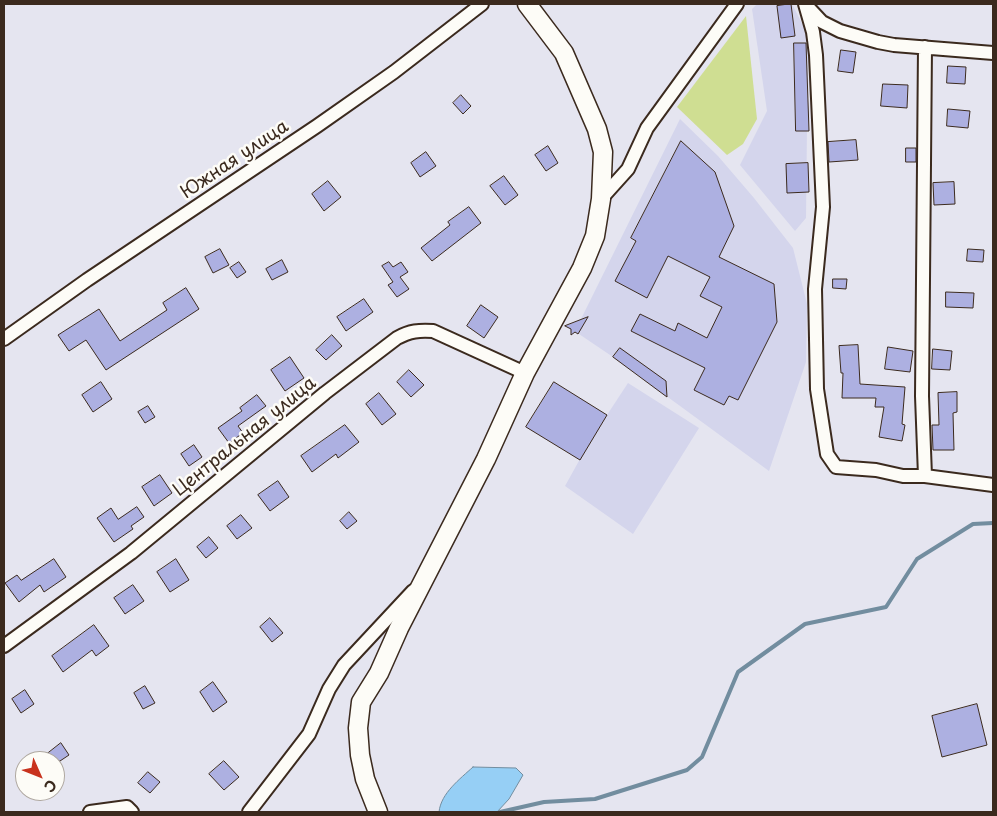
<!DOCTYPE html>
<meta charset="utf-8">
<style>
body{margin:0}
#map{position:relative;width:997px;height:816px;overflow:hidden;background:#e5e5f0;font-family:"Playpen Sans",sans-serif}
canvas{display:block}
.frame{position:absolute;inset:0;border:5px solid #3b2a1e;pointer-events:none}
.north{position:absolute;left:15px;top:751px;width:50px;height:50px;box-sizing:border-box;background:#fdfcf7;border:1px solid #afa8a0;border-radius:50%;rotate:134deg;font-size:14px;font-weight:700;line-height:20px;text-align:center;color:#3b2a1e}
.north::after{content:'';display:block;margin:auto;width:18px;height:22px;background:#c8321e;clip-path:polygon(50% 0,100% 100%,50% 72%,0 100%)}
</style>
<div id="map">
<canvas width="997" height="816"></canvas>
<div class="frame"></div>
<div class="north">С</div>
</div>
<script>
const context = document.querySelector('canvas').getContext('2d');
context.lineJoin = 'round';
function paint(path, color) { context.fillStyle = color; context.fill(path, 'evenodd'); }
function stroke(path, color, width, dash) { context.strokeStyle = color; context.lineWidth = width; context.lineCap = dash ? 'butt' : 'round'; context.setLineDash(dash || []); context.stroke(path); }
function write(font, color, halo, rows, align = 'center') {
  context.font = font + ' "Playpen Sans",sans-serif'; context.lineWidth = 5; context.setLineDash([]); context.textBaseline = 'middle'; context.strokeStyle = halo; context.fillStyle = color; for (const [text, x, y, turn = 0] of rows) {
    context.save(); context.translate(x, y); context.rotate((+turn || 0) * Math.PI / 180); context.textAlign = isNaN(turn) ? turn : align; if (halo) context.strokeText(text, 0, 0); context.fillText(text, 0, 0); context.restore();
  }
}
paint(new Path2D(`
 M757,4H792L808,35L806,218L795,231L740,165L767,111L752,9Z
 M680,119L718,156L754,198L793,248L807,304L806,362L769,471L613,357L576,332L573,334L571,332L570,329L565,326L581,319Z
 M554,382L607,415L628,383L699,428L633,534L565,486L580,459L526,427Z`), '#d4d5ec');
paint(new Path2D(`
 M746,16L757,119L743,144L727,155L677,107Z`), '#cfde92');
const water = new Path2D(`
 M473,767L516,768L523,775L509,799L497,812H439C441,793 460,779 473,767Z`);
paint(water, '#96cff5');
stroke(water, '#728d9f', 1);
stroke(new Path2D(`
 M500,812L544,802L595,799L687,770L702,757L738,672L805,624L886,607L917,559L973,524L993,523`), '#728d9f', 4);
const building = new Path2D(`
 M791,4L795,36L781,38L777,6Z
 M794,43H806L809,131H796Z
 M841,50L856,52L853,73L838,71Z
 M948,66L966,67L965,84L947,83Z
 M883,84L908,85L907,108L881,106Z
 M461,95L471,106L463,114L453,103Z
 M948,109L970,111L968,128L947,126Z
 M856,140L858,160L829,162L828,142Z
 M681,141L715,172L734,226L719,257L774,284L777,322L738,400L729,396L724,405L694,390L705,368L631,331L640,314L675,331L678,323L707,338L722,307L700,296L710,277L668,256L647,298L615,281L636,241L631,238Z
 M548,146L558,163L546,171L535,155Z
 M906,148H916V162H906Z
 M426,152L436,166L420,177L411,163Z
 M808,163L809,192L787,193L786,164Z
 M504,176L518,195L505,205L490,186Z
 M328,181L341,197L324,211L312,194Z
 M954,182L955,204L934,205L933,183Z
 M469,207L481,223L432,261L421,248L450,225L448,222Z
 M220,249L229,265L213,273L205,257Z
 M968,249L984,250L983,262L967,261Z
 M282,260L288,272L272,280L266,269Z
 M239,262L246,272L237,278L230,268Z
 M389,262L393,267L401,262L408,272L400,277L409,289L397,297L388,285L393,282L382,266Z
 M833,279H847L846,289L833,288Z
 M186,288L199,309L106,370L86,340L69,351L58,335L99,309L120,341L167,310L163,303Z
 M946,292L974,293L973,308L946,307Z
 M364,299L373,312L346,331L337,317Z
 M481,305L498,317L484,338L467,326Z
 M588,317L578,334L575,332L571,335V329L565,326Z
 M332,335L342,346L326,360L316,350Z
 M858,345L860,384L905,387L902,424L905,425L902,441L879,437L884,407H875L876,398H842L843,373H841L839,346Z
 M888,347L913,351L910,372L885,369Z
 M620,348L666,381L667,397L613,357Z
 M933,349L952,351L950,370L932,369Z
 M290,357L304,378L285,391L271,370Z
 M409,370L424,385L411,397L397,382Z
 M101,382L112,399L93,412L82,395Z
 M554,382L607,415L580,460L526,427Z
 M957,392V412L953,413L954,450H933L932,425H939L938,393Z
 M379,393L396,414L382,425L366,404Z
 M257,395L266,406L238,426L243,433L229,443L218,428L242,411L240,408Z
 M148,406L155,417L145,423L138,412Z
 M345,425L359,442L338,458L336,454L312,472L301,456Z
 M194,445L202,457L189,466L181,454Z
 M160,475L172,493L154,506L142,487Z
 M278,481L289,497L270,511L258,495Z
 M137,507L144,517L131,526L133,529L114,542L97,518L111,508L118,519Z
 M349,512L357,521L347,529L340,521Z
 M241,515L252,528L237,539L227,526Z
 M209,537L218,548L206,558L197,547Z
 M54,559L66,577L44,592L40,585L19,602L5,583L17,575L21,580Z
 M176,559L189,580L170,592L157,572Z
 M133,585L144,601L125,614L114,598Z
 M270,618L283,633L272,642L260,627Z
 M94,625L109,646L96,656L92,650L63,672L52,656Z
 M213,682L227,702L213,712L200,692Z
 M145,686L155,703L143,709L134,693Z
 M25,690L34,704L21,713L12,699Z
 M977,704L987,745L942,757L932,716Z
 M61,743L69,755L60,761H38Z
 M224,761L239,777L224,790L209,774Z
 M148,772L160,782L150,793L138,783Z`);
paint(building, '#adb0e1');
stroke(building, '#3b2a1e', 1);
const street = new Path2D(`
 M805,4L813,32L816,55L823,207L815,289L817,389L827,454L836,467L876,470L903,476H925L993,485
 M807,6L822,22L840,31L878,42L894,45L993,53
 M601,199L628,169L647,128L737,4
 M4,339L87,280L317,126L394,72L482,4
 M925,476L922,396L925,47
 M4,646L131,553L325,393L397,338C410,331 419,330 433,331L525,373
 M90,812L127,807L132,812
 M249,812L309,734L329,689L344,665L413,591`);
const secondary = new Path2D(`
 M378,812L365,779L360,755L358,728L361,702L379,673L399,628L486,459L525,373L582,268L595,236L601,199L603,152L597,129L564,53L527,4`);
stroke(street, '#3b2a1e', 16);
stroke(secondary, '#3b2a1e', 21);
stroke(street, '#fdfcf7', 12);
stroke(secondary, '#fdfcf7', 18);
write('18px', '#3b2a1e', '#fdfcf7', [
 ["Южная улица",235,160,-34],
 ["Центральная улица",245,437,-39]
]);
</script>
